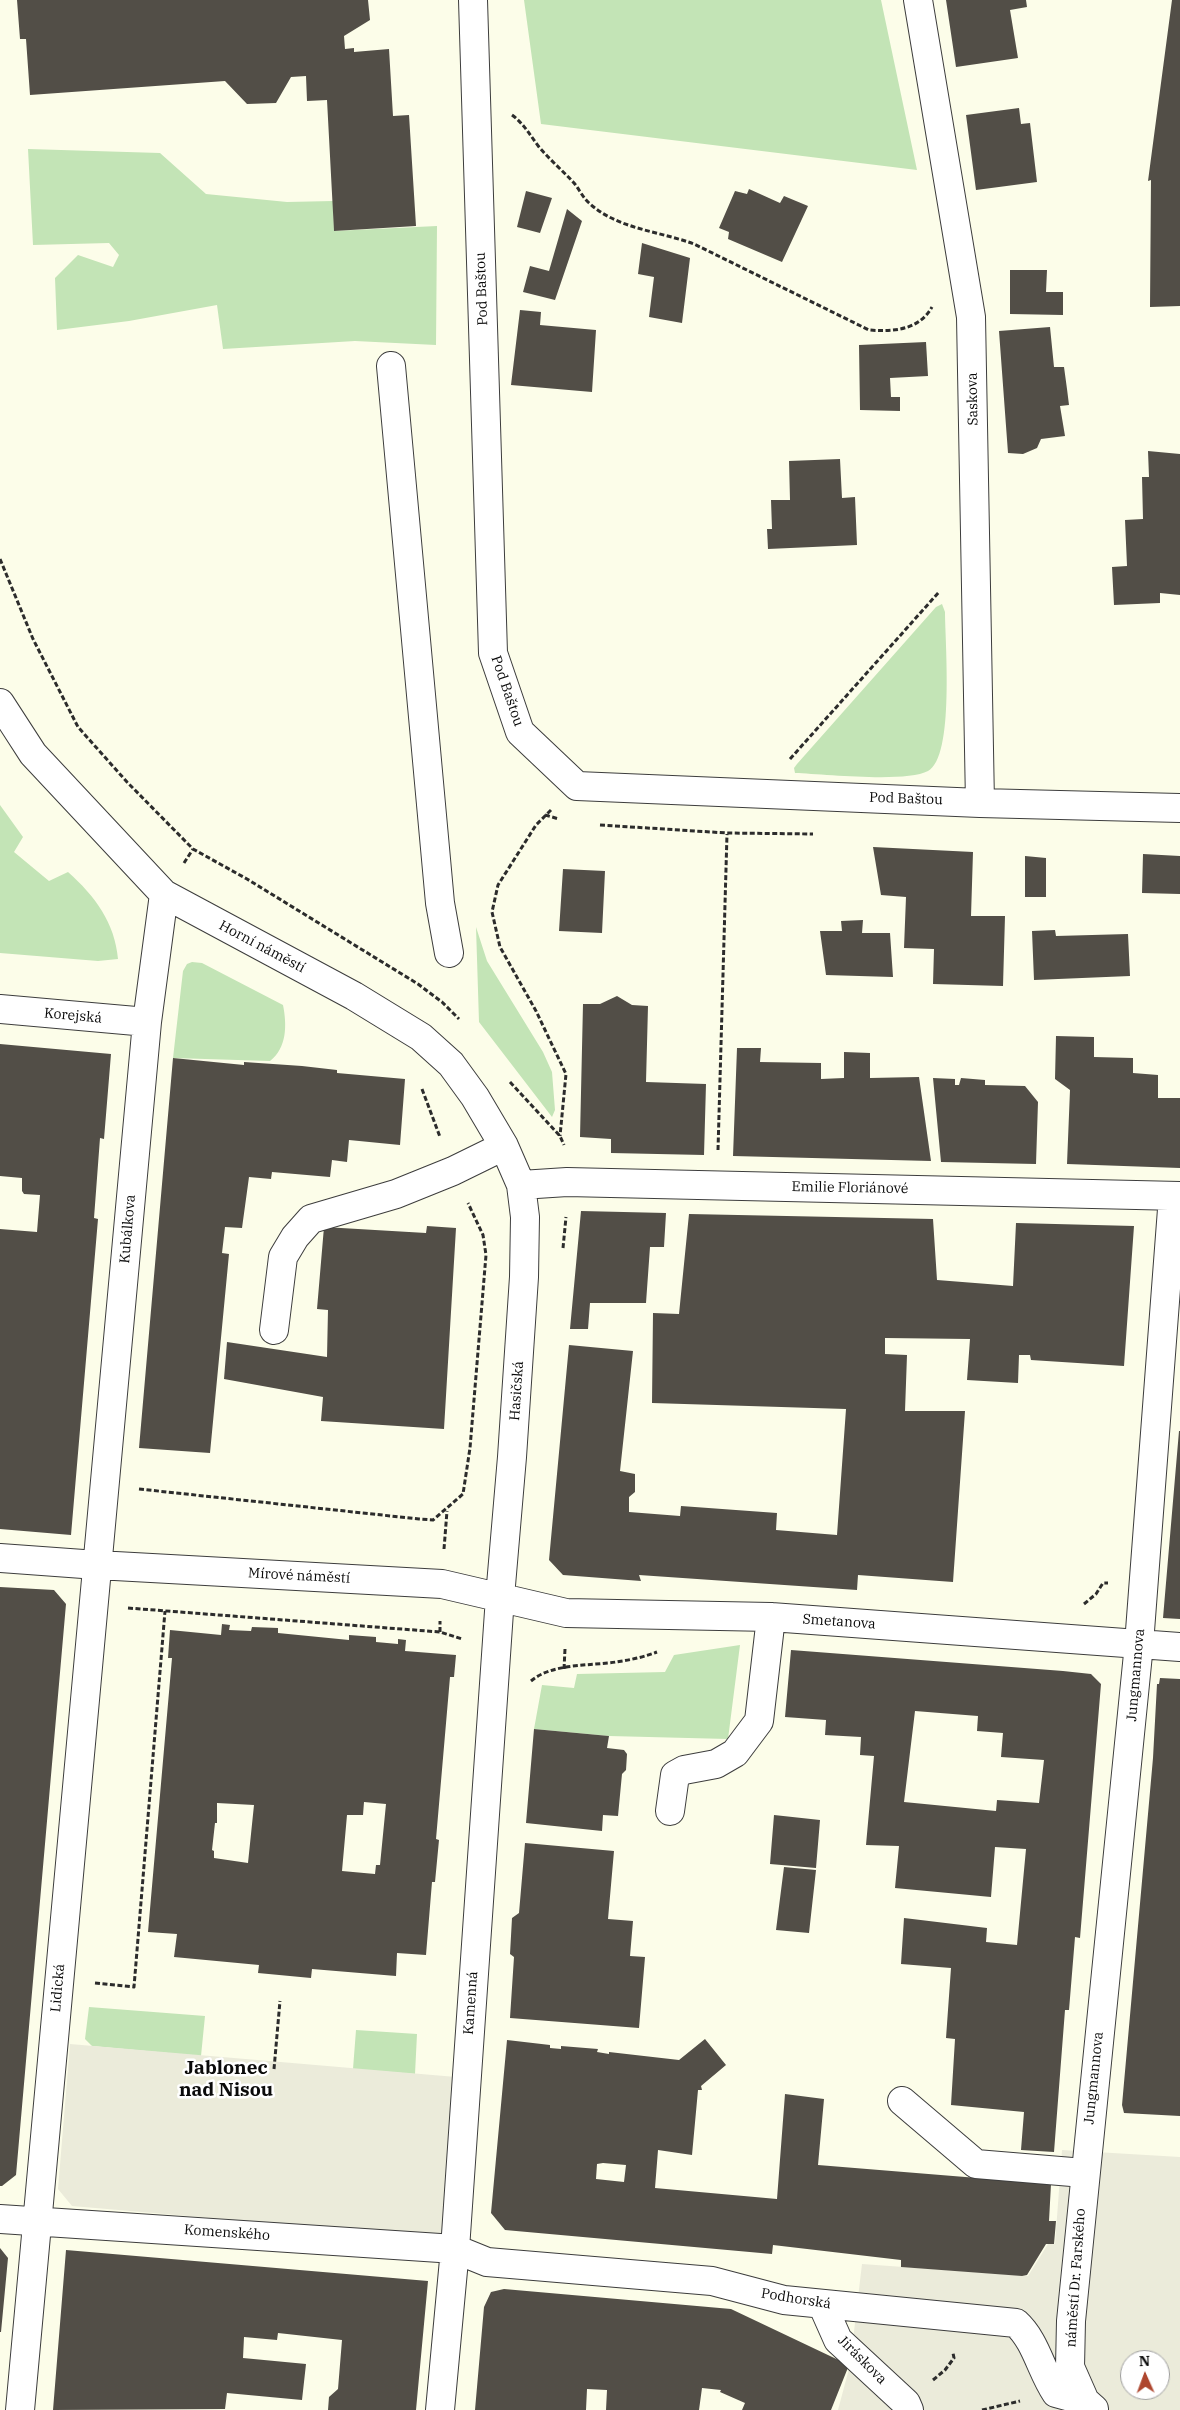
<!DOCTYPE html>
<meta charset="utf-8">
<style>
body{margin:0}
#map{position:relative;width:1180px;height:2410px;overflow:hidden;background:#fcfde9;font-family:"IBM Plex Serif",serif}
canvas{display:block}
.north{position:absolute;left:1120px;top:2350px;width:50px;height:50px;box-sizing:border-box;background:#fff;border:1px solid #9d9d9d;border-radius:50%;rotate:358deg;font-size:14px;font-weight:700;line-height:20px;text-align:center;color:#0a0a0a}
.north::after{content:'';display:block;margin:auto;width:18px;height:22px;background:#ae462e;clip-path:polygon(50% 0,100% 100%,50% 72%,0 100%)}
</style>
<div id="map">
<canvas width="1180" height="2410"></canvas>
<div class="north">N</div>
</div>
<script>
const context = document.querySelector('canvas').getContext('2d');
context.lineJoin = 'round';
function paint(path, color) { context.fillStyle = color; context.fill(path, 'evenodd'); }
function stroke(path, color, width, dash) { context.strokeStyle = color; context.lineWidth = width; context.lineCap = dash ? 'butt' : 'round'; context.setLineDash(dash || []); context.stroke(path); }
function write(font, color, halo, rows, align = 'center') {
  context.font = font + ' "IBM Plex Serif",serif'; context.lineWidth = 5; context.setLineDash([]); context.textBaseline = 'middle'; context.strokeStyle = halo; context.fillStyle = color; for (const [text, x, y, turn = 0] of rows) {
    context.save(); context.translate(x, y); context.rotate((+turn || 0) * Math.PI / 180); context.textAlign = isNaN(turn) ? turn : align; if (halo) context.strokeText(text, 0, 0); context.fillText(text, 0, 0); context.restore();
  }
}
paint(new Path2D(`
 M524,0H881L917,170L541,124Z
 M28,149L160,153L206,194L287,202L333,201L334,231L437,226L436,345L355,341L223,349L217,305L129,321L57,330L55,278L78,255L113,267L119,255L109,243L33,245Z
 M942,604L945,612C945,642 955,757 928,771C906,783 823,774 795,773L794,768L797,764L936,607Z
 M0,805L23,837L14,852L49,881L68,872C95,896 115,923 118,959L98,961L0,953Z
 M476,927L487,961L543,1052L552,1072L555,1110L552,1117L479,1022Z
 M192,962L202,963L283,1005C287,1025 287,1048 270,1061L173,1058L183,971L187,964Z
 M740,1645L728,1739L609,1736L534,1729L542,1685L574,1688L577,1674L665,1672L674,1655Z
 M89,2007L205,2016L201,2056L92,2046L85,2039Z
 M356,2030L417,2034L415,2074L353,2069Z`), '#c3e4b6');
paint(new Path2D(`
 M70,2044L456,2077L443,2238L72,2206L58,2189Z
 M1062,2150L1180,2157V2410H838L850,2365L862,2264L1028,2276L1048,2244H1055ZM1130,2360H1160V2390H1130Z`), '#ebebda');
paint(new Path2D(`
 M17,0H368L370,20L344,36L345,49L354,48V52L389,49L393,116L409,115L416,226L334,231L327,100L307,101L306,76L291,77L276,103L247,104L225,81L30,95L26,39H20Z
 M946,0H1026L1027,7L1010,10L1018,58L956,67Z
 M1172,0H1180V306L1150,307L1151,180L1148,181Z
 M1019,108L1021,124L1030,123L1037,182L976,190L966,115Z
 M749,189L780,203L784,196L808,206L782,262L728,239L729,232L719,228L735,191L747,194Z
 M526,191L552,198L540,233L517,227Z
 M567,209L582,221L555,300L523,292L530,266L549,271Z
 M642,243L690,258L682,323L649,317L654,277L638,274Z
 M1010,270H1047L1046,292H1063V315L1010,314Z
 M520,310L541,312L540,325L596,330L592,392L511,385Z
 M1050,327L1054,367H1064L1067,389L1069,405L1060,406L1065,436L1041,439L1037,448L1023,454L1008,453L999,331Z
 M926,342L928,376L890,378L891,397H900V411L860,410L859,345Z
 M1148,451L1180,454V595L1160,593V603L1114,605L1112,567L1127,566L1125,520L1143,519L1142,477H1149Z
 M840,459L842,498L855,497L857,545L768,549L767,529H772L771,500H790L789,461Z
 M873,847L973,852L971,916H1005L1003,986L933,984L934,949L904,948L906,897L881,895Z
 M1143,854L1180,856V894L1142,893Z
 M1025,856L1046,858V897H1025Z
 M563,869L605,871L602,933L559,931Z
 M863,920L862,933H890L893,977L826,975L820,931H842L841,921Z
 M1055,930L1056,936L1128,934L1130,976L1034,980L1032,931Z
 M617,996L632,1005L648,1006L646,1082L706,1084L704,1155L611,1153V1139L580,1137L583,1004H600Z
 M1056,1036L1094,1037V1057L1133,1058V1073L1158,1075V1098H1180V1168L1067,1164L1070,1090L1055,1079Z
 M0,1044L111,1054L104,1139L100,1138L94,1218L98,1219L71,1535L0,1529V1229L37,1232L40,1195L24,1194L22,1191V1178L0,1176Z
 M737,1048H761L760,1062L821,1063V1079L844,1078V1052L870,1053V1078L919,1077L931,1161L733,1156Z
 M173,1058L244,1065V1062L302,1066L337,1070V1073L405,1079L400,1145L349,1140L347,1162L332,1160L330,1177L272,1172L271,1179L249,1177L242,1228L225,1227L222,1253L229,1254L210,1453L139,1448Z
 M933,1078L955,1079V1085H959L961,1078L985,1080V1085L1025,1086L1038,1102L1036,1164L941,1162Z
 M581,1211L666,1213L664,1247H650L646,1303H590L588,1329H570Z
 M689,1214L933,1219L937,1280L1013,1286L1016,1223L1134,1226L1124,1366L1031,1360L1030,1355H1019L1018,1383L967,1380L970,1339L885,1338V1354L907,1355L905,1411H965L953,1582L858,1575L857,1590L639,1575L641,1581L563,1575L549,1560L569,1345L633,1351L620,1471L635,1474V1492L629,1497V1512L680,1516L681,1506L777,1513L776,1530L837,1535L846,1409L652,1403L653,1313L679,1314Z
 M427,1226L456,1228L444,1429L321,1421L323,1397L224,1379L227,1342L327,1357L328,1310L317,1309L324,1227L426,1233Z
 M1179,1431H1180V1619L1163,1618Z
 M0,1587L54,1590L66,1604L16,2175L2,2186H0Z
 M222,1624L230,1625L229,1630L251,1631L252,1627L278,1628V1633L349,1640V1635L376,1637V1642L398,1644V1639L406,1640L405,1651L456,1655L454,1677H450L436,1839L439,1840L435,1882H432L426,1955L397,1953L396,1976L312,1969L311,1978L258,1973L259,1965L174,1957L177,1934L148,1932L172,1658H168L170,1630L221,1635ZM364,1802L386,1804L380,1865H376L375,1874L342,1871L347,1815H363ZM217,1803L254,1805L248,1863L214,1858V1851L212,1850L215,1823H217Z
 M791,1650L1063,1671L1091,1674L1101,1684L1080,1938L1075,1937L1069,2010H1065L1054,2152L1021,2150L1024,2112L951,2105L955,2039L946,2038L951,1968L901,1964L904,1918L987,1928L986,1942L1017,1945L1026,1849L995,1847L991,1897L895,1888L899,1846L866,1845L874,1756L860,1755L861,1737L825,1735L826,1720L785,1717ZM915,1711L978,1716L977,1731L1003,1733L1001,1757L1044,1760L1039,1803L997,1800L996,1811L904,1802Z
 M1160,1678L1180,1679V2116L1124,2113L1122,2105L1153,1758L1157,1684H1159Z
 M534,1729L609,1736L607,1748L624,1750L627,1754L626,1770L622,1774L618,1816L603,1815L602,1831L526,1823Z
 M774,1815L820,1820L816,1868L770,1864Z
 M525,1843L614,1851L608,1919L633,1921L630,1956L645,1957L639,2028L510,2018L514,1957L510,1954L512,1918L519,1913Z
 M784,1867L816,1870L809,1933L776,1930Z
 M705,2039L726,2065L701,2086L702,2090H698L692,2155L658,2150L655,2188L777,2199L785,2094L824,2099L818,2165L1051,2184L1049,2221H1056L1054,2244H1046L1027,2275L1022,2276L901,2267V2260L773,2245L772,2254L505,2230L491,2213L507,2040L550,2045V2048L561,2049V2046L598,2049L597,2052L609,2054V2052L679,2060ZM603,2163L626,2165L624,2182L596,2179L597,2164Z
 M0,2248L8,2258L1,2332H0Z
 M66,2250L428,2281L416,2410H328L329,2397L338,2389L342,2340L278,2333L277,2340L244,2337L243,2358L306,2364L302,2400L227,2393L225,2409L53,2410Z
 M504,2289L731,2309L849,2365L831,2410H742L745,2403L720,2392L721,2390L702,2388L699,2410H606L607,2390L587,2389L586,2410H475L484,2307L491,2292Z`), '#524e47');
const minor = new Path2D(`
 M473,0L493,653L520,732L577,786L980,803L1180,808
 M918,0L971,317L980,803
 M391,366L440,903L449,953
 M0,703L33,754L164,894L354,996L421,1037L451,1064L475,1097L504,1146L521,1185L525,1217L524,1277L512,1457L500,1597L455,2249L440,2410
 M0,1009L147,1022
 M521,1185L567,1182L1180,1196
 M274,1330L283,1257L295,1237L311,1219L396,1194L453,1171L504,1146
 M0,1558L97,1565L442,1584L566,1613L771,1617L1180,1647
 M670,1811L675,1775L684,1770L716,1764L735,1753L759,1721L771,1617
 M902,2101L976,2164L1084,2173
 M0,2219L455,2249L487,2262L712,2281L784,2300L1016,2323C1036,2341 1041,2371 1056,2393L1085,2401L1094,2409
 M822,2304L838,2340L906,2403L909,2410
 M1085,2401L1070,2367L1071,2321L1139,1644L1173,1196
 M20,2410L147,1022L164,894`);
stroke(minor, '#3d3d3d', 30);
stroke(new Path2D(`
 M512,115C524,124 530,135 539,147C550,160 563,171 574,183C579,189 582,196 588,202C616,229 659,231 694,244L869,330C894,332 919,330 932,307
 M0,559L33,639L78,727L127,782L193,849L247,879L418,984L442,1002L459,1019
 M790,759L939,592
 M551,810L536,825L498,885L492,912L500,947L536,1011L566,1074L560,1136
 M545,815L559,819
 M600,825L727,833L813,834
 M184,863L193,849
 M510,1082L560,1136L564,1145
 M422,1089L440,1137
 M718,1150L727,834
 M563,1248L566,1217
 M139,1489L419,1519L433,1520L463,1494L470,1448L486,1255L483,1235L468,1203
 M444,1549L447,1511
 M1084,1604L1096,1594L1103,1583H1108
 M128,1608L440,1632L462,1639
 M440,1632V1621
 M564,1669L565,1649
 M531,1681C552,1663 590,1666 616,1662C630,1660 644,1657 657,1652
 M95,1983L134,1987L165,1611
 M274,2069L280,2001
 M933,2380L945,2370L954,2358L953,2353
 M982,2410L1020,2401`), '#2c2c2c', 3, [5, 2.5]);
stroke(minor, '#fff', 28);
write('14px', '#0a0a0a', '#fff', [
 ["Pod Baštou",482,289,-92],
 ["Saskova",973,399,-91],
 ["Pod Baštou",507,691,71],
 ["Pod Baštou",906,799,2],
 ["Horní náměstí",262,947,28],
 ["Korejská",73,1016,5],
 ["Emilie Floriánové",850,1188,1],
 ["Kubálkova",128,1229,-85],
 ["Hasičská",517,1391,-86],
 ["Mírové náměstí",299,1576,3],
 ["Smetanova",839,1622,4],
 ["Jungmannova",1136,1675,-85],
 ["Lidická",58,1988,-85],
 ["Kamenná",471,2003,-86],
 ["Jungmannova",1094,2078,-84],
 ["Komenského",227,2233,4],
 ["náměstí Dr. Farského",1076,2278,-86],
 ["Podhorská",796,2299,9],
 ["Jiráskova",862,2360,45]
]);
write('bold 19px', '#0a0a0a', '#fff', [
 ["Jablonec",226,2069],
 ["nad Nisou",226,2091]
]);
</script>
